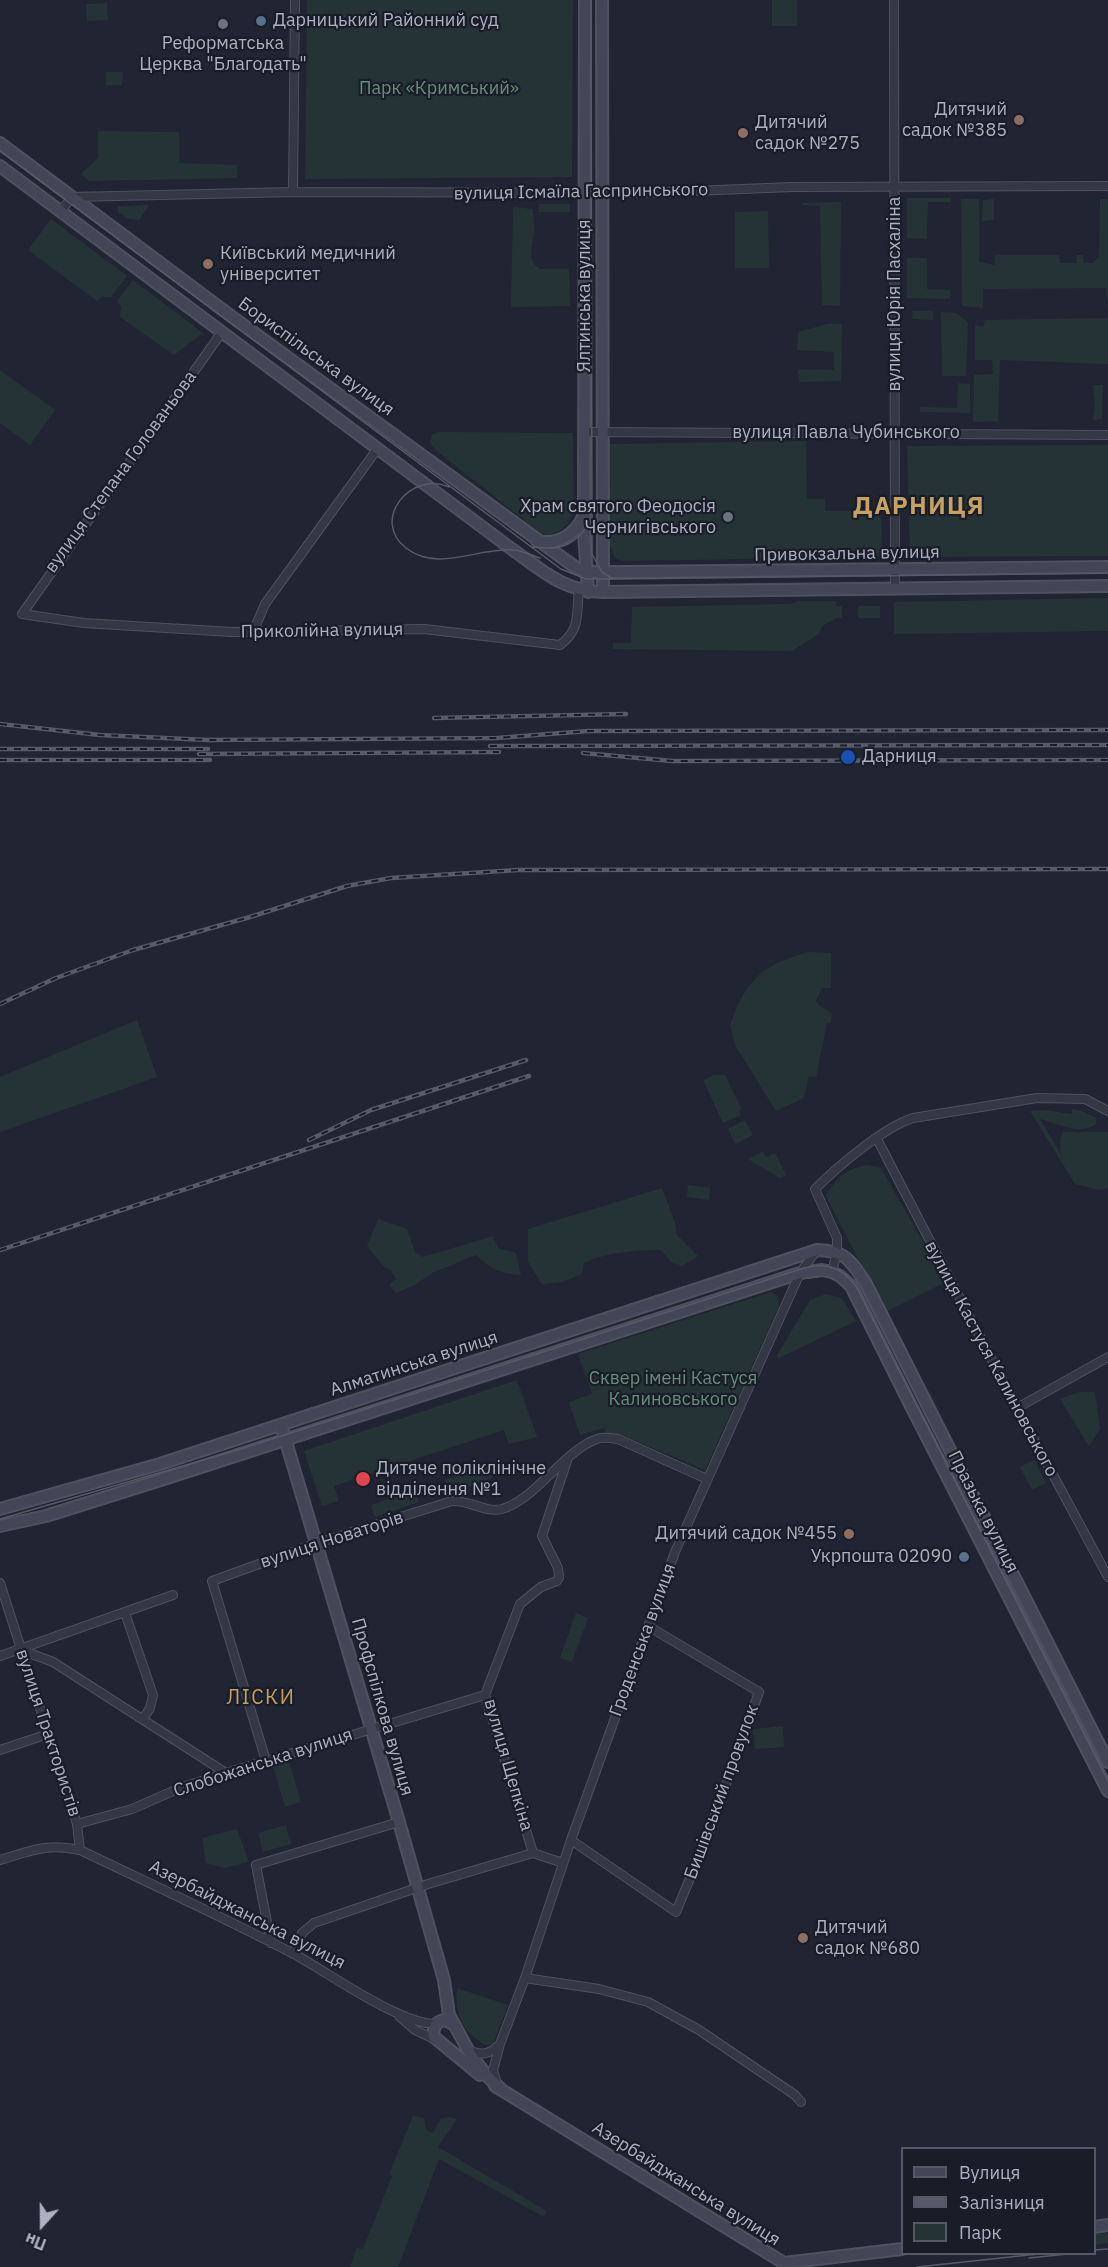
<!DOCTYPE html>
<meta charset="utf-8">
<style>
body{margin:0}
#map{position:relative;width:1108px;height:2267px;overflow:hidden;background:#212533;font-family:"IBM Plex Sans",sans-serif}
canvas{display:block}
.legend{position:absolute;left:901px;top:2147px;width:195px;height:108px;box-sizing:border-box;background:#191d28;border:2px solid #555865;margin:0;padding:8px 10px;list-style:none;font-size:18px;color:#aeb1c1}
.legend li{display:flex;align-items:center;gap:12px;height:30px}
.legend b{width:30px;border:2px solid #555865}
.north{position:absolute;left:12px;top:2195px;width:60px;height:60px;-webkit-text-stroke:4px #191d28;paint-order:stroke;rotate:201deg;font-size:16px;font-weight:700;line-height:24px;text-align:center;color:#aeb1c1}
.north::after{content:'';display:block;margin:auto;width:21px;height:27px;background:#aeb1c1;clip-path:polygon(50% 0,100% 100%,50% 72%,0 100%)}
</style>
<div id="map">
<canvas width="1108" height="2267"></canvas>
<ul class="legend">
<li><b style="height:8px;background:#424656"></b>Вулиця</li>
<li><b style="height:8px;background:#565b6a"></b>Залізниця</li>
<li><b style="height:16px;background:#253337"></b>Парк</li>
</ul>
<div class="north">Пн</div>
</div>
<script>
const context = document.querySelector('canvas').getContext('2d');
context.lineJoin = 'round';
function paint(path, color) { context.fillStyle = color; context.fill(path, 'evenodd'); }
function stroke(path, color, width, dash) { context.strokeStyle = color; context.lineWidth = width; context.lineCap = dash ? 'butt' : 'round'; context.setLineDash(dash || []); context.stroke(path); }
function write(font, color, halo, rows, align = 'center') {
  context.font = font + ' "IBM Plex Sans",sans-serif'; context.lineWidth = 4.5; context.setLineDash([]); context.textBaseline = 'middle'; context.strokeStyle = halo; context.fillStyle = color; for (const [text, x, y, turn = 0] of rows) {
    context.save(); context.translate(x, y); context.rotate((+turn || 0) * Math.PI / 180); context.textAlign = isNaN(turn) ? turn : align; if (halo) context.strokeText(text, 0, 0); context.fillText(text, 0, 0); context.restore();
  }
}
paint(new Path2D(`
 M307,0H573L572,177L305,179Z
 M772,0H797V26H772Z
 M107,3L108,20L87,21L86,4Z
 M106,72H123L122,85H106Z
 M98,131L179,132V163L237,165V178L89,181L81,174L98,158Z
 M907,198H951V202H928L927,239L907,238Z
 M961,199H979V262L995,265V255H1059L1060,263H1077L1076,255H1083V263H1093L1099,256L1100,199H1108V307L1106,288L983,289V308L962,306Z
 M994,199V220L982,221L983,200Z
 M841,202L840,304L839,306L822,305L820,206L803,205V203Z
 M539,204H570V212H539Z
 M149,205L139,220L128,219L118,212V206Z
 M513,207L533,209C533,217 535,226 534,234C532,247 526,260 540,269H569L570,306L511,307Z
 M768,211L769,268H735V212Z
 M51,219L127,276L111,297H102L97,301L28,250Z
 M907,258H927V289L950,290V299L907,298Z
 M133,280L203,333L174,355L120,317L121,307L117,301Z
 M913,311H933V320L912,319Z
 M941,312L956,313L968,322L966,376H942Z
 M1108,318V364L1000,360L998,421L973,422L974,375L993,374L992,360H975V325L983,327L985,320Z
 M827,324H842L841,381L799,382L798,369L834,370V352L797,350L798,332Z
 M0,370L55,410L30,445L0,423Z
 M958,383L970,384V413L920,412V407L957,408Z
 M1093,385H1103L1102,419L1093,420L1095,403Z
 M438,432L573,433L574,513C566,528 559,534 543,535L438,452L430,443L432,435Z
 M806,441L807,499H825V511H881L882,557L623,561L615,558L609,542L608,455L609,444Z
 M1108,445V556L910,557L907,446Z
 M1108,598V631L894,634V602Z
 M799,601H836V606H842V618H836L822,626L820,633L792,651L613,649V643H631L632,607L791,604Z
 M858,606H880V618H858Z
 M808,952L831,953V988H822L816,1001L820,1006L832,1013L831,1023H827L816,1077L809,1076L804,1098L776,1111L735,1045L730,1025L738,1004L748,987L762,972L779,962Z
 M137,1020L157,1077L0,1132V1077Z
 M714,1075H725L741,1108L739,1111L741,1115L723,1123L703,1080Z
 M1072,1109L1082,1111L1096,1118V1124C1080,1136 1056,1123 1040,1119L1061,1155L1060,1140L1063,1132H1108V1188L1102,1190L1094,1189L1075,1184L1030,1111L1044,1110L1072,1114Z
 M745,1120L753,1135L735,1144L728,1129Z
 M763,1151L766,1157L775,1153L786,1175L780,1178L748,1159Z
 M867,1165L881,1168L946,1282L885,1312L826,1196C836,1177 847,1169 867,1165Z
 M688,1185L710,1188L709,1200L687,1197Z
 M662,1188L675,1223L677,1235L698,1256L682,1266L671,1262L661,1250C635,1250 608,1252 584,1263L582,1274L562,1282L542,1284L528,1262V1229Z
 M378,1219L407,1229L415,1252L423,1257L493,1236L498,1248L516,1253L521,1275C502,1274 490,1269 476,1255L432,1273L415,1285L396,1293L389,1285L396,1279L391,1270L384,1267L367,1246Z
 M771,1292L778,1296L779,1306L705,1470L622,1435L606,1433L604,1428L580,1435L569,1402L592,1394L578,1354Z
 M826,1294L842,1298L856,1321L779,1358L777,1355L810,1300Z
 M517,1380L537,1437L509,1444L504,1430L334,1486L339,1501L322,1506L304,1451Z
 M1080,1392H1095L1100,1429L1089,1446L1060,1399Z
 M1034,1460L1046,1483L1032,1490L1020,1467Z
 M489,1465L494,1477L449,1493L445,1480Z
 M415,1490L419,1502L375,1517L371,1505Z
 M576,1613L588,1618L572,1662L560,1658Z
 M783,1726L784,1747L755,1749L753,1729Z
 M289,1762L301,1802L285,1807L273,1766Z
 M286,1825L291,1844L263,1852L258,1833Z
 M237,1829L249,1862L224,1868L206,1863L202,1838Z
 M457,1988L508,2005L493,2044L485,2045C461,2030 455,2015 457,1988Z
 M413,2116L424,2118L426,2130L433,2133L441,2118L448,2117L457,2119L438,2147L547,2211L544,2217L439,2159L398,2267H350L357,2247L363,2249L392,2176L389,2174Z
 M1108,2233V2243L1095,2245V2234Z`), '#253337');
const street = new Path2D(`
 M894,0L895,588
 M293,192L295,0
 M61,211L72,197L293,192L643,193L792,187L1108,186
 M222,332L22,614L84,623L232,632L424,629L560,645C581,629 576,615 579,590
 M584,432L1108,435
 M253,632L265,604L378,448
 M877,1139L1017,1408L1108,1577
 M832,1272L837,1252V1238L815,1189C837,1167 884,1127 913,1118L1037,1098L1085,1099L1108,1111
 M1017,1408L1108,1357
 M0,1583L77,1824L80,1850
 M125,1613L153,1695L150,1708L143,1719
 M21,1650L53,1662L226,1773
 M0,1656L173,1595
 M0,1750L48,1734
 M266,1761L212,1581L317,1543L452,1501C469,1500 485,1513 502,1509C537,1499 565,1448 600,1438C606,1437 612,1438 618,1439L707,1479
 M77,1824L132,1809L180,1788L226,1773L485,1695
 M571,1840L676,1912L709,1832L759,1692L648,1626
 M533,1853L485,1695L520,1604L541,1587L557,1581L559,1577L558,1568L542,1536L567,1461
 M0,1860C31,1851 46,1843 80,1850C151,1884 223,1917 294,1954C329,1973 399,2024 436,2024
 M271,1943L256,1865L399,1822
 M293,1954L302,1933L314,1923L428,1884L533,1853L563,1863
 M525,1978L599,1989L648,2002L699,2030L795,2095L801,2102
 M399,2016L415,2030L436,2040
 M467,2049C480,2056 489,2055 499,2045
 M497,2084L493,2070L500,2044L525,1978L571,1840L675,1552L800,1273L816,1251`);
const secondary = new Path2D(`
 M585,0L584,532L588,592
 M602,0L603,592
 M0,143L231,316L575,567L587,572H629L1108,567
 M0,166L513,550C543,571 565,592 603,592L1108,586
 M537,541C557,545 574,536 583,517
 M281,1425L399,1822L444,1980L449,2015L472,2057L489,2078L500,2088
 M0,1509L160,1464L817,1250C846,1251 850,1260 865,1282L1108,1762
 M0,1526L46,1516L167,1478L800,1273L822,1270L832,1272L840,1276L851,1286L909,1402L1108,1791
 M453,2024L445,2020C436,2021 432,2028 434,2037L480,2075
 M495,2086L784,2263L902,2249
 M1094,2227L1108,2225`);
stroke(street, '#4e525f', 10);
stroke(secondary, '#4e525f', 14);
stroke(street, '#343744', 8);
stroke(secondary, '#424656', 10);
stroke(new Path2D(`
 M591,0L592,554L602,572L613,579
 M0,151L561,569L586,579H613L1108,573
 M449,487C411,470 370,520 406,548C438,573 478,547 514,550C523,551 531,555 540,558
 M533,547C561,551 577,545 592,519
 M0,1519L241,1449L804,1268C828,1262 843,1268 857,1288L1108,1781
 M1094,2250L1108,2249
 M1029,2258L1068,2254
 M917,2267L1038,2254`), '#565b6a', 1.5);
const rail = new Path2D(`
 M434,718L626,714
 M0,724L100,735L208,740L497,738L589,731L1108,730
 M490,746L1108,745
 M0,749H208
 M583,753L672,761L1108,760
 M199,754L499,752
 M0,760H210
 M0,1004L56,978L133,950L250,917L347,886L391,878L518,870L1108,869
 M309,1140L371,1110L526,1060
 M0,1250L529,1076`);
stroke(rail, '#565b6a', 4.5);
stroke(rail, '#191d28', 2, [7]);
for (const [x, y, r, color] of [
 [261,21,6,"#5c6f8a"],
 [223,24,6,"#6b7280"],
 [1019,120,6,"#8d6e63"],
 [743,133,6,"#8d6e63"],
 [208,264,6,"#8d6e63"],
 [728,517,6,"#6b7280"],
 [848,757,8,"#1a4fb4"],
 [363,1479,8,"#e0444e"],
 [849,1534,6,"#8d6e63"],
 [964,1557,6,"#5c6f8a"],
 [803,1938,6,"#8d6e63"]
]) { const dot = new Path2D(); dot.arc(x, y, r, 0, 2 * Math.PI); context.fillStyle = color; context.fill(dot); stroke(dot, '#191d28', 2); }
write('18px', '#aeb1c1', '#191d28', [
 ["Дарницький Районний суд",273,21],
 ["Реформатська",223,44,"center"],
 ["Церква \"Благодать\"",223,65,"center"],
 ["Дитячий",1007,110,"right"],
 ["садок №385",1007,131,"right"],
 ["Дитячий",755,123],
 ["садок №275",755,144],
 ["Київський медичний",220,254],
 ["університет",220,275],
 ["Храм святого Феодосія",716,507,"right"],
 ["Чернигівського",716,528,"right"],
 ["Дарниця",862,757],
 ["Дитяче поліклінічне",376,1469],
 ["відділення №1",376,1490],
 ["Дитячий садок №455",837,1534,"right"],
 ["Укрпошта 02090",952,1557,"right"],
 ["Дитячий",815,1928],
 ["садок №680",815,1949]
], 'left');
write('18px', '#688e78', '#191d28', [
 ["Парк «Кримський»",439,89],
 ["Сквер імені Кастуся",673,1379],
 ["Калиновського",673,1400]
]);
write('18px', '#aeb1c1', '#191d28', [
 ["вулиця Ісмаїла Гаспринського",581,192,-1],
 ["вулиця Юрія Пасхаліна",895,294,-90],
 ["Ялтинська вулиця",585,296,-90],
 ["Бориспільська вулиця",316,357,36],
 ["вулиця Павла Чубинського",846,433],
 ["вулиця Степана Голованьова",121,472,-54],
 ["Привокзальна вулиця",847,554,-1],
 ["Приколійна вулиця",322,631,-1],
 ["вулиця Кастуся Калиновського",991,1359,62],
 ["Алматинська вулиця",414,1364,-18],
 ["Празька вулиця",983,1512,63],
 ["вулиця Новаторів",332,1540,-18],
 ["Гроденська вулиця",643,1640,-70],
 ["Профспілкова вулиця",382,1707,74],
 ["вулиця Трактористів",48,1733,72],
 ["Слобожанська вулиця",263,1763,-18],
 ["вулиця Щепкіна",508,1765,74],
 ["Бишівський провулок",722,1792,-70],
 ["Азербайджанська вулиця",247,1915,27],
 ["Азербайджанська вулиця",686,2184,32]
]);
context.letterSpacing = '1.5px';
write('20px', '#c7a063', '#191d28', [
 ["ЛІСКИ",261,1698]
]);
context.letterSpacing = '0px';
context.letterSpacing = '1.5px';
write('bold 24px', '#c7a063', '#191d28', [
 ["ДАРНИЦЯ",919,507]
]);
context.letterSpacing = '0px';
</script>
